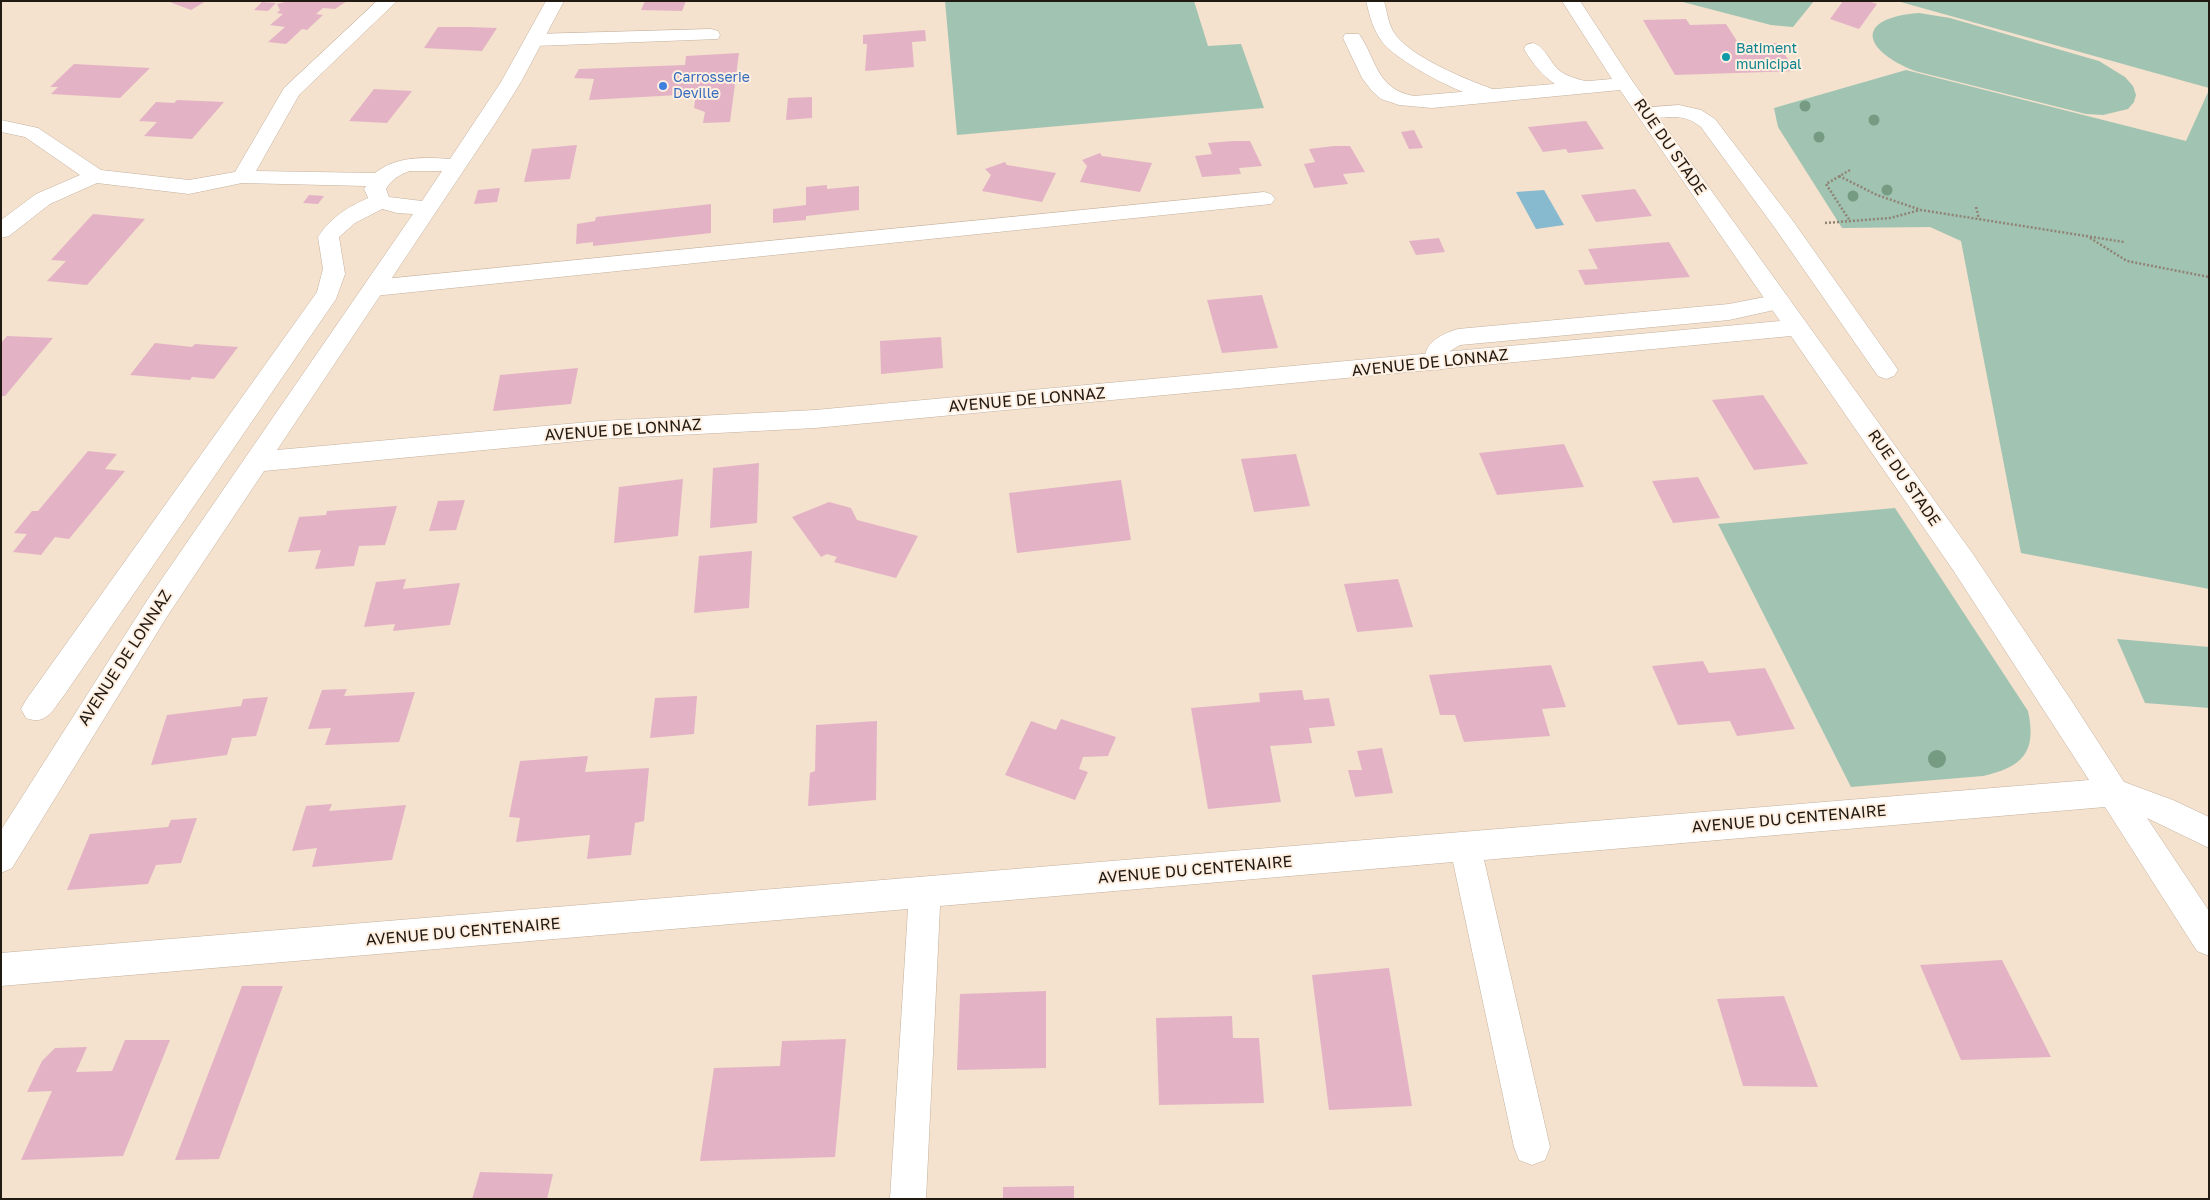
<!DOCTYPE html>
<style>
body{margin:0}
#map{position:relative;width:2210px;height:1200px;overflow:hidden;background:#f4e1ce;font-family:"Golos Text",sans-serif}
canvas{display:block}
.frame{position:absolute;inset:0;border:2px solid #211a13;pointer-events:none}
</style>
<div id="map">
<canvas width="2210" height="1200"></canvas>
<div class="frame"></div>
</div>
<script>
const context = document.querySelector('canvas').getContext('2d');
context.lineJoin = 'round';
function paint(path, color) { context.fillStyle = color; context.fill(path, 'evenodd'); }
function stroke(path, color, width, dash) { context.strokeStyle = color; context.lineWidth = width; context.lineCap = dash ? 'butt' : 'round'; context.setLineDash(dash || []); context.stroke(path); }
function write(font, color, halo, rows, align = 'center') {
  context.font = font + ' "Golos Text",sans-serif'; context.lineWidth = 4; context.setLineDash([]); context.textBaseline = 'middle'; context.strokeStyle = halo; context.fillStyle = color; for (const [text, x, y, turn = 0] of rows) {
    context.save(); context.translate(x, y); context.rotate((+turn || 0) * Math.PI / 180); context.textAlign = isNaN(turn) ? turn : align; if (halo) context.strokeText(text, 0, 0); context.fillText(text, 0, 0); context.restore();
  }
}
paint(new Path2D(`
 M945,1H1194L1208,46L1241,44L1264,108L957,135Z
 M1679,1H1814L1793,27L1771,25Z
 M1897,1H2209V88Z
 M1919,13L1950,18L2099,61L2125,77L2133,86L2136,95L2134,102L2128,109L2103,115L2086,114L1915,71C1862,50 1854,18 1919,13Z
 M1906,70L2186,141L2209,90V589L2021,553L1961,241L1930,227L1842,228L1778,127L1774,108Z
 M1895,508L2028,711C2037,752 2023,767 1983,776L1851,787L1718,524Z
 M2117,639L2209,647V708L2145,703Z`), '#a1c4b2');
paint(new Path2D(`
 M1544,190L1564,225L1536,229L1516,192Z`), '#87b9cf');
paint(new Path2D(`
 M167,1H206L191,10Z
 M289,1H347L335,9L323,8L316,14L323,15L307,30L302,29L286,44L268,42L285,27L270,25L283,14L277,13L280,10L277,4Z
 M645,1H686L682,11L641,10Z
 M1843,1H1868L1877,4L1859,29L1830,19Z
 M262,2L276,3L268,11L254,10Z
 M1686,19L1690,25L1726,24L1739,44L1777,43L1796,71L1675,75L1643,20Z
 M438,27H470L497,28L482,51L424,48Z
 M925,30L926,41L912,42L914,67L865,71L867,44H863V35Z
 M739,53L730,122L703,123L705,112L694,108L696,94L589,100L594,79L574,78L579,69L685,65L686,56Z
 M74,64L150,68L120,98L51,94L58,87H50Z
 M374,89L412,91L387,123L349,121Z
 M812,97V118L786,120L788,98Z
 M177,100L224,102L192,139L144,136L157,122L139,121L156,102L174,103Z
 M1586,121L1604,149L1568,153L1566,149L1543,152L1528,127Z
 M1414,130L1423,148L1409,149L1401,132Z
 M1233,141H1250L1262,166L1239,168L1241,174L1202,177L1195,156L1212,154L1208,143Z
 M577,145L570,179L524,182L532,149Z
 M1334,146H1350L1365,172L1343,174L1348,184L1314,188L1304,164L1315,162L1309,149Z
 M1100,153L1102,156L1152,163L1140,192L1080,182L1087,166L1082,160Z
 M1005,162L1007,165L1056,173L1042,202L982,191L991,175L985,169Z
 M827,185V189L859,186V210L806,216V220L773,223V209L806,205V187Z
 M500,188L497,202L474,204L478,190Z
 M1635,189L1652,216L1596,222L1581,195Z
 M309,195L324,196L318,204L303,203Z
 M711,204V233L593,246V242L576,244L577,224L595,221L596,217Z
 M93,214L145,219L87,285L47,281L66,261L51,260Z
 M1439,238L1445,252L1416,255L1409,241Z
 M1669,242L1690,277L1585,285L1578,270L1598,269L1588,249Z
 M1262,295L1278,348L1222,353L1207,300Z
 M7,336L53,338L5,396H1V343Z
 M941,337L943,368L881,374L880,341Z
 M155,343L192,347L195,344L238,347L214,379L192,377L190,380L130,375Z
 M578,368L571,404L493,411L500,375Z
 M1763,395L1808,464L1754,470L1712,400Z
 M1564,444L1584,487L1497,495L1479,453Z
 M88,451L117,454L105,469L125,471L69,539L55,537L41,555L13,552L27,534L14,533L32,511H38Z
 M1296,454L1310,506L1254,512L1241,459Z
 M759,463L757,523L710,528L713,468Z
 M1698,477L1720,518L1673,523L1652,481Z
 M683,479L678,536L614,543L619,487Z
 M1121,480L1131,540L1017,553L1009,493Z
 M465,500L456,530L429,531L438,501Z
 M829,502L851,508L857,520L918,536L896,578L834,562L837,557L827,554L821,557L792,517Z
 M397,506L385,545L359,546L354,566L315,569L321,550L288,552L299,517L326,515L327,511Z
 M752,551L749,608L694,613L699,556Z
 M406,579L403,589L460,583L450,625L393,631L395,624L364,627L376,582Z
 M1398,579L1413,627L1357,632L1344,584Z
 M1703,661L1709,673L1765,668L1795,729L1737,736L1730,721L1678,725L1652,666Z
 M1551,665L1566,707L1542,709L1550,736L1464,742L1455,715H1440L1429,675Z
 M347,689L344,696L415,692L399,742L325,745L331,728L308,729L322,690Z
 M1302,690L1304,700L1329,698L1335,726L1309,728L1312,743L1270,746L1281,802L1208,809L1191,708L1260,702L1259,693Z
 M697,696L694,734L650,738L655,698Z
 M268,697L256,736L232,738L227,755L151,765L167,715L241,706L243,699Z
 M1061,719L1116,737L1108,756L1083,757L1079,769L1088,772L1075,800L1005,775L1031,721L1056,730Z
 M877,721L876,800L808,806L810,773L815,771L816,725Z
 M1382,748L1393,793L1355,797L1348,770H1362L1357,751Z
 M588,756L585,772L649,768L644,821L635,823L631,855L587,859L590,835L516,842L520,818L509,817L520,761Z
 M332,804L329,811L406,805L392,860L312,867L317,848L292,851L306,806Z
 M197,818L181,863L156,865L148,884L67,890L90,834L168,827L171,820Z
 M2002,960L2051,1057L1961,1060L1920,965Z
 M1389,968L1412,1106L1329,1110L1312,975Z
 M242,986H283L219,1159L175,1160Z
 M1046,991V1068L957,1070L960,994Z
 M1784,996L1818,1087L1743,1086L1717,999Z
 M1232,1016L1233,1038H1259L1264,1103L1159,1105L1156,1018Z
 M846,1039L835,1157L700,1161L714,1068L780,1066L782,1041Z
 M125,1040H170L123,1156L21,1160L52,1091L27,1092L42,1061L55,1048L87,1047L76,1072L112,1071Z
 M480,1172L553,1174L547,1199H472Z
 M1074,1186V1199H1003V1187Z`), '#e3b3c5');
const lane = new Path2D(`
 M1366,1H1384C1387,11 1388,22 1393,31C1408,57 1470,81 1498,91L1501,95L1498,99C1476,105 1398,62 1383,43C1373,30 1370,17 1366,1Z
 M711,29L718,31L720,35L718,39L535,46L528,44L526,40L528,36L535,34Z
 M1533,43C1545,46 1550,63 1560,71C1570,78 1581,80 1593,83L1596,87L1593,91C1562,99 1538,73 1524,49L1526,45Z
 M1679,105L1701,110L1715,119L1793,221L1894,364L1898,370L1894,376L1886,379L1878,376L1777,231L1701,127C1679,109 1663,122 1640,116L1637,112L1640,108Z
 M1264,192L1271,194L1275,199L1271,204L374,296L366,293L363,288L366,283L374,280Z
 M380,194L388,196L391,201L388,206L355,223L339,237L345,274L336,299L65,694C53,709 47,726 26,718L21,709L26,700L317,292L323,269L318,237C331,216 356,201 380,194Z
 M1780,294L1788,297L1791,302L1788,307L1729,320L1460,345L1450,351L1449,362L1445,368L1437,370L1429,368C1416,346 1441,334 1458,329L1729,304Z`);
const street = new Path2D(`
 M377,1H397L299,95L256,171L375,173C396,156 424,157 450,159L501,82L546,1H564L521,82L496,122L277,450L600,421L815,410L1780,321L1620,90L1432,108L1399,105L1381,99L1372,91L1362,78L1343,38L1345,34H1359C1377,60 1376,89 1414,96L1612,79L1562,1H1580L1633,82L1973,554L2071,700L2124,782L2173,800L2209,817V848L2147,818L2209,911V956L2197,951L2105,807L1484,860L1550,1147L1545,1160L1532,1165L1519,1160L1514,1147L1453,862L940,906L926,1199H890L908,909L1,986V953L2089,780L1953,570L1791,336L815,428L600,439L264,471L168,615L12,868L1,873V830L148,599L413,214L397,213L372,206L364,189L366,186L242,183L189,194L97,183L50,204L9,236L1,238V220L36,194L80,175L25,137L1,132V120L38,128L101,170L189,180L235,172L284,88ZM410,171H442L422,201L389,197L386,189C391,180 400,174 410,171Z`);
stroke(lane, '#c3b19e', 1);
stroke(street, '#c3b19e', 1);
stroke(new Path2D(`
 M1850,170L1826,184L1850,221
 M1839,176L1877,195L1921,210L2124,242
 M1976,207L1979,219
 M1825,223L1890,218L1920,210
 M2090,238L2127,261L2209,277`), '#908375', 2.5, [2, 2]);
paint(lane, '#fff');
paint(street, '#fff');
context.fillStyle = '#759b82';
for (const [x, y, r] of [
 [1805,106,5.5],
 [1874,120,5.5],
 [1819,137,5.5],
 [1887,190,5.5],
 [1853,196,5.5],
 [1937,759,9]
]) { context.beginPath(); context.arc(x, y, r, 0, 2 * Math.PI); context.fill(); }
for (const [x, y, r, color] of [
 [1726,57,5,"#0f9aa8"],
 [663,86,5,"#3f7fe0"]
]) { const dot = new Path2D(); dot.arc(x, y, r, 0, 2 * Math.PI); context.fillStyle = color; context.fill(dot); stroke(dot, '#ffefe0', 2); }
write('14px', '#0d838f', '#ffefe0', [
 ["Batiment",1736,49],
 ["municipal",1736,65]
], 'left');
write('14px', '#366cbe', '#ffefe0', [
 ["Carrosserie",673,78],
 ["Deville",673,94]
], 'left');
write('16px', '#211a13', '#ffefe0', [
 ["RUE DU STADE",1670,147,55],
 ["AVENUE DE LONNAZ",1430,363,-6],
 ["AVENUE DE LONNAZ",1027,400,-5],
 ["AVENUE DE LONNAZ",623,430,-4],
 ["RUE DU STADE",1904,478,55],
 ["AVENUE DE LONNAZ",125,658,-57],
 ["AVENUE DU CENTENAIRE",1789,819,-5],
 ["AVENUE DU CENTENAIRE",1195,870,-5],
 ["AVENUE DU CENTENAIRE",463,932,-5]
]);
</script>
